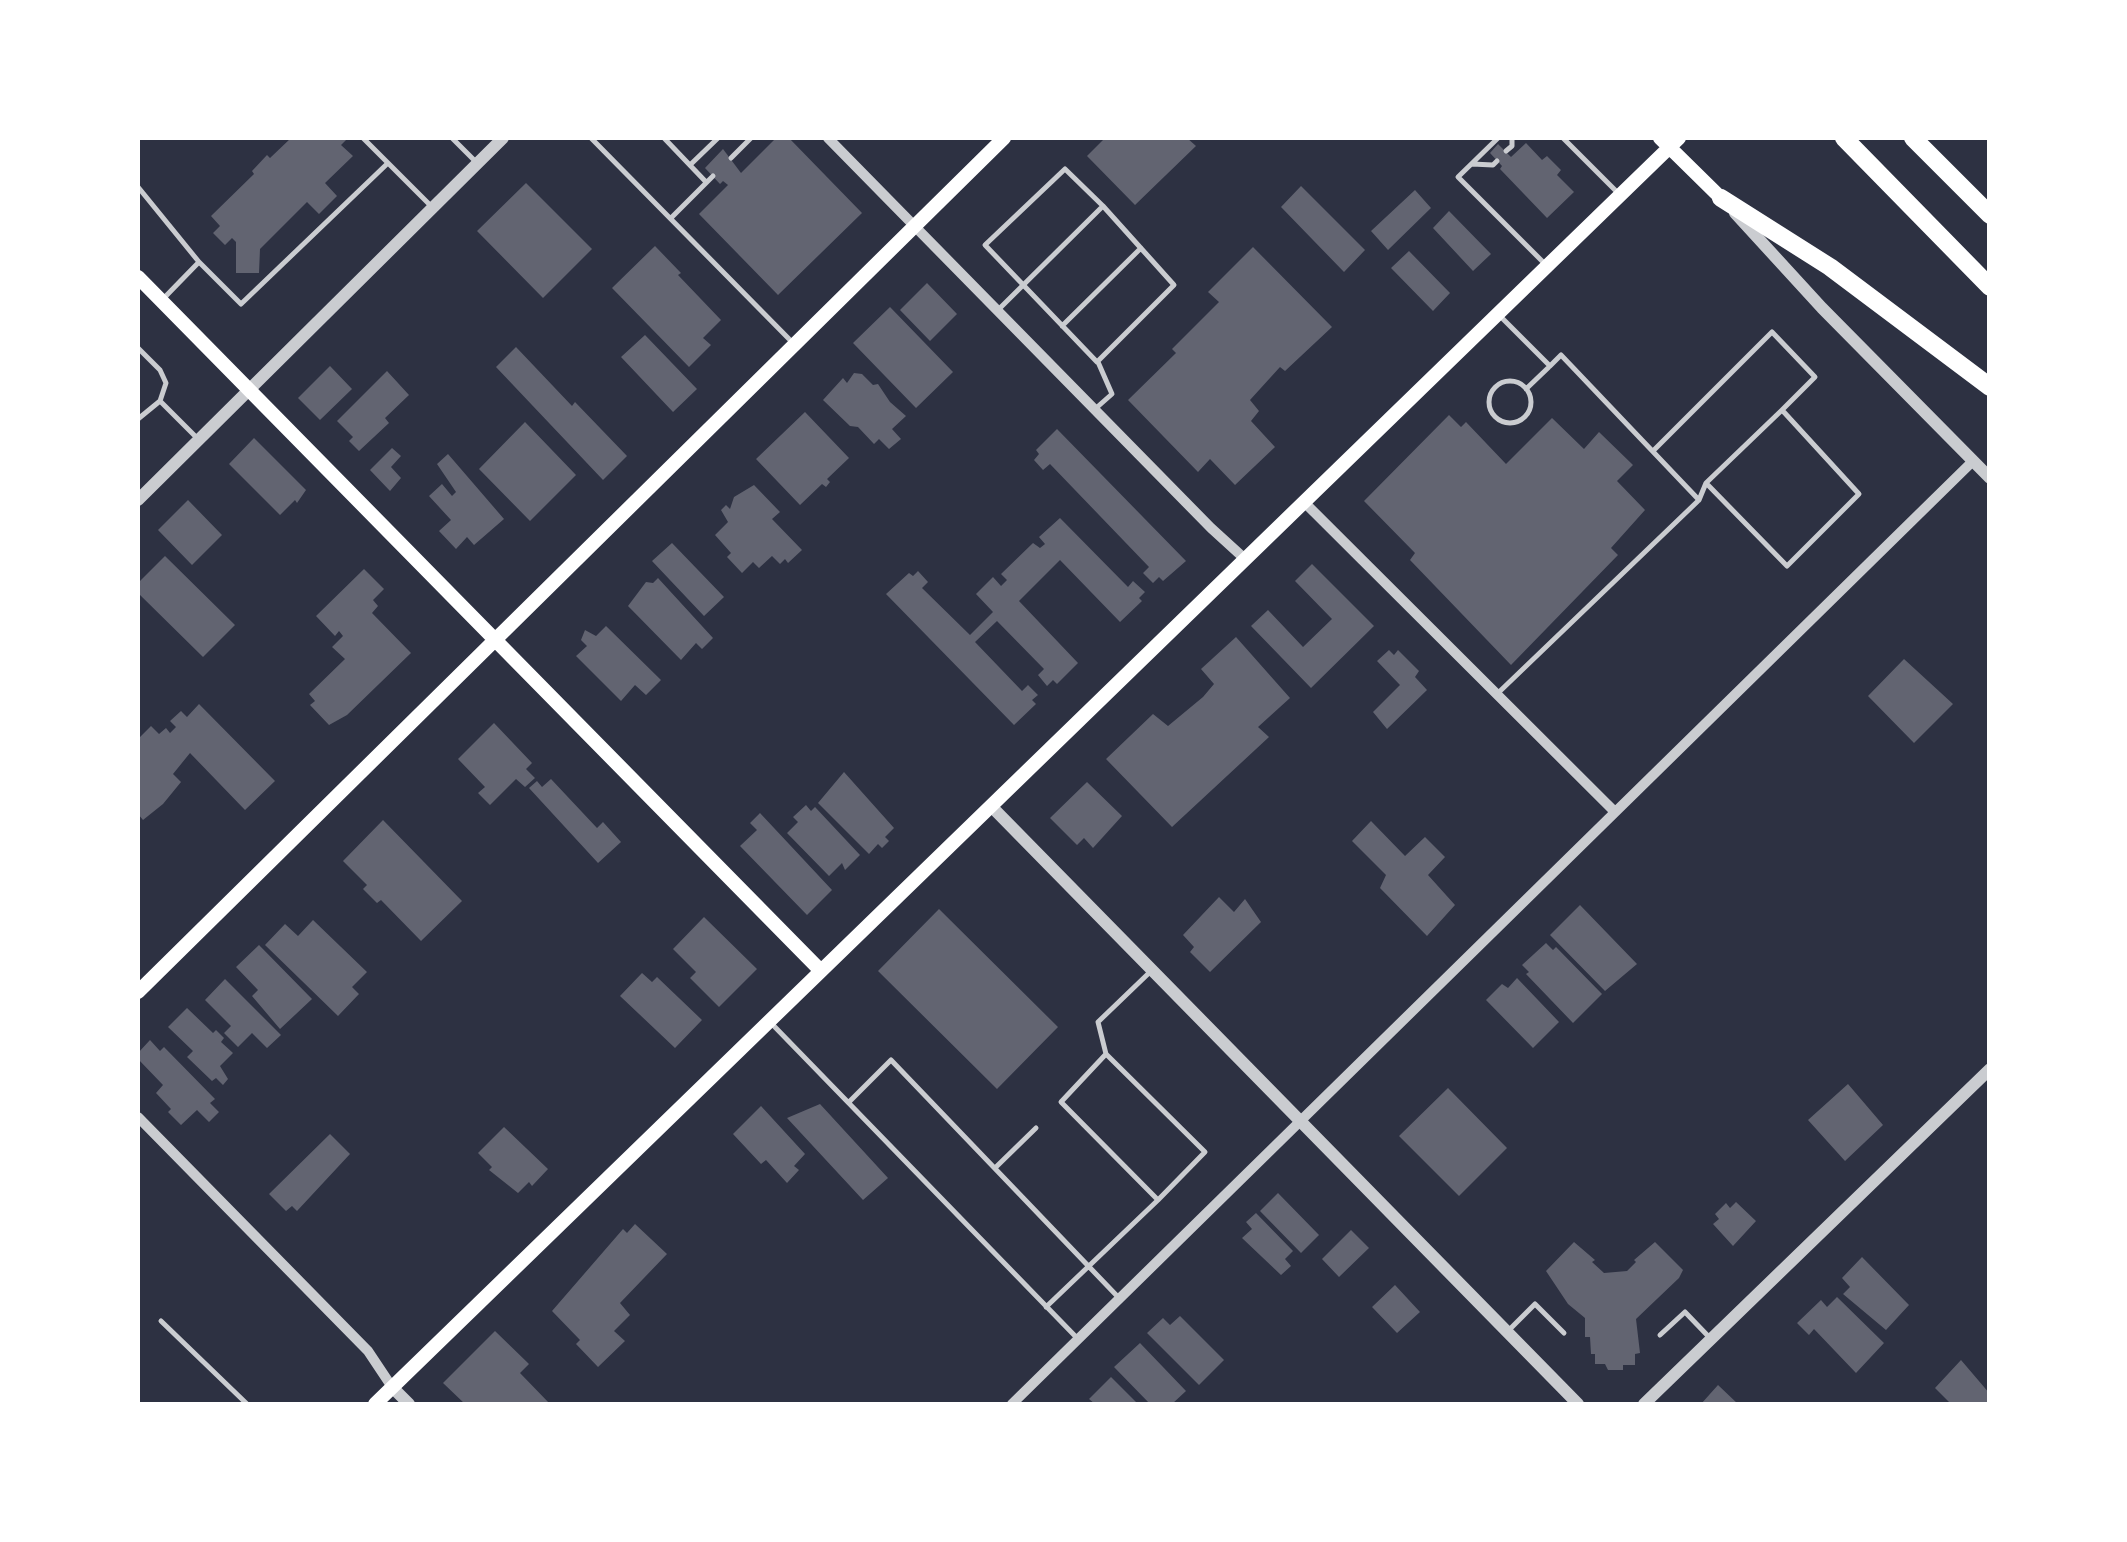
<!DOCTYPE html>
<style>
body{margin:0}
#map{position:relative;width:2127px;height:1542px;overflow:hidden;background:#2d3142;font-family:Karla,sans-serif}
canvas{display:block}
.frame{position:absolute;inset:0;border:140px solid #fff;pointer-events:none}
</style>
<div id="map">
<canvas width="2127" height="1542"></canvas>
<div class="frame"></div>
</div>
<script>
const context = document.querySelector('canvas').getContext('2d');
context.lineJoin = 'round';
function paint(path, color) { context.fillStyle = color; context.fill(path, 'evenodd'); }
function stroke(path, color, width, dash) { context.strokeStyle = color; context.lineWidth = width; context.lineCap = dash ? 'butt' : 'round'; context.setLineDash(dash || []); context.stroke(path); }
paint(new Path2D(`
 M291,138H348L341,145L353,156L325,183L337,196L319,214L307,202L260,249L259,273H236V242L232,238L225,245L213,233L220,226L211,216L254,174L252,171L267,155L270,158Z
 M776,138H789L862,213L778,295L699,214L728,185L723,181L720,184L705,168L723,149L741,173Z
 M1105,138H1187L1196,146L1135,205L1087,156Z
 M1526,143L1542,160L1547,156L1561,170L1557,175L1574,192L1547,218L1500,169L1502,166L1490,153L1498,144L1511,157Z
 M526,183L592,249L543,298L477,231Z
 M1301,186L1365,250L1344,272L1281,207Z
 M1415,190L1431,208L1388,250L1371,231Z
 M1449,211L1491,254L1473,271L1433,228Z
 M655,246L681,273L678,275L721,320L703,338L711,345L689,367L612,288Z
 M1253,247L1332,327L1285,371L1280,367L1250,400L1259,411L1251,421L1275,447L1235,485L1210,459L1198,472L1128,400L1176,353L1172,349L1219,302L1208,292Z
 M1409,251L1450,293L1433,311L1391,268Z
 M927,283L957,314L930,341L900,310Z
 M890,307L953,372L916,408L853,343Z
 M645,335L697,389L673,412L621,357Z
 M516,347L572,406L575,402L627,456L603,480L496,367Z
 M330,366L352,389L320,420L298,398Z
 M387,371L409,395L385,418L389,423L359,451L349,441L353,437L337,421Z
 M854,373L862,374L873,385L878,384L890,402L906,416L892,429L901,439L889,449L879,439L874,444L858,427L850,426L823,400L843,378L847,383Z
 M805,412L849,458L827,479L830,482L826,487L822,484L800,505L756,459Z
 M1449,415L1461,427L1466,422L1506,464L1552,418L1584,449L1599,432L1633,465L1617,481L1645,510L1611,548L1618,555L1511,665L1410,560L1415,553L1364,501Z
 M525,422L576,475L530,521L479,469Z
 M1057,429L1186,561L1163,581L1159,577L1153,583L1143,573L1149,567L1050,464L1043,470L1034,460L1039,454L1036,450Z
 M254,438L306,490L297,503L295,500L280,515L229,464Z
 M392,448L401,456L391,467L401,478L390,491L370,470Z
 M448,454L504,519L474,545L467,537L456,549L439,531L451,520L429,496L442,484L452,496L456,492L437,464Z
 M754,485L780,512L772,519L802,550L788,563L785,559L780,564L772,556L759,568L753,562L742,573L727,557L731,553L715,535L728,522L721,510L726,505L730,509L734,497Z
 M188,500L222,535L192,565L158,530Z
 M1060,518L1128,587L1133,581L1145,592L1139,598L1142,601L1120,622L1060,560L1019,601L1078,663L1057,684L1053,680L1047,686L1038,675L1044,669L997,621L975,642L1022,691L1028,685L1038,695L1032,700L1036,704L1014,725L886,594L909,573L913,576L918,571L928,582L922,588L970,635L993,612L976,594L993,577L1001,586L1007,580L1001,574L1033,543L1040,548L1045,544L1039,537Z
 M672,543L724,597L704,616L652,561Z
 M165,556L235,625L203,657L138,593V578L140,581Z
 M1312,564L1374,626L1311,688L1251,626L1268,610L1303,647L1332,619L1295,581Z
 M364,569L384,589L373,600L378,606L372,613L411,653L347,715L329,725L310,705L315,701L309,694L345,659L332,647L343,636L339,631L335,636L316,616Z
 M658,578L713,638L702,649L696,643L681,660L628,606L646,582L653,583Z
 M606,626L661,680L646,695L635,685L621,701L576,656L587,646L581,640L585,630L596,636Z
 M1236,637L1290,698L1258,727L1269,737L1172,827L1106,759L1153,714L1168,726L1203,697L1214,684L1201,669Z
 M1389,650L1394,655L1398,650L1419,671L1415,677L1427,690L1387,729L1373,712L1400,685L1377,661Z
 M1904,659L1953,704L1914,743L1868,696Z
 M199,704L275,781L245,810L190,753L173,774L181,782L163,804L143,820L138,814V739L151,726L159,734L166,728L170,733L176,727L170,721L181,711L187,717Z
 M494,723L532,763L526,769L535,778L525,787L516,779L490,805L478,793L485,787L458,759Z
 M844,772L894,828L885,837L889,841L882,848L878,844L869,854L818,803Z
 M551,779L597,828L603,822L621,842L598,863L529,788L537,781L542,787Z
 M1087,782L1122,816L1093,848L1084,838L1077,845L1050,818Z
 M806,805L811,811L815,807L860,855L845,870L842,863L829,876L787,833L798,822L793,817Z
 M760,813L832,890L807,915L740,846L757,830L750,823Z
 M383,820L462,901L421,941L381,900L377,903L363,889L367,885L343,861Z
 M1371,821L1405,856L1425,837L1445,857L1428,875L1455,905L1427,936L1380,888L1386,875L1352,841Z
 M1219,897L1234,912L1245,899L1261,922L1210,972L1190,952L1194,947L1183,935Z
 M1580,905L1637,964L1605,991L1550,935Z
 M939,909L1058,1027L997,1089L878,971Z
 M704,917L757,969L719,1007L690,978L696,972L673,949Z
 M313,920L367,972L352,987L359,994L338,1016L265,945L285,924L298,936Z
 M1546,943L1553,950L1556,947L1602,994L1573,1023L1526,974L1529,972L1522,965Z
 M259,945L312,999L280,1029L252,996L258,990L236,967Z
 M642,973L652,982L657,977L702,1020L675,1048L620,996Z
 M1517,978L1559,1022L1533,1048L1486,1000L1502,984L1508,988Z
 M225,979L281,1035L267,1048L252,1033L238,1047L224,1033L231,1026L205,1000Z
 M187,1008L213,1033L216,1030L224,1038L221,1042L233,1053L220,1066L228,1079L223,1085L216,1078L212,1081L187,1057L193,1051L168,1027Z
 M150,1040L160,1051L164,1047L215,1099L210,1103L219,1112L209,1122L197,1110L181,1125L168,1112L171,1109L156,1093L163,1085L138,1059V1053Z
 M1848,1084L1883,1125L1845,1161L1808,1120Z
 M1448,1088L1507,1148L1459,1196L1399,1136Z
 M820,1104L888,1178L863,1200L787,1118Z
 M761,1106L805,1154L794,1166L799,1170L787,1183L766,1160L761,1164L733,1134Z
 M504,1127L548,1169L532,1186L529,1182L518,1193L489,1170L492,1167L478,1153Z
 M330,1134L350,1154L297,1211L292,1206L286,1211L269,1194Z
 M1278,1193L1319,1235L1301,1253L1260,1211Z
 M1736,1202L1756,1221L1733,1246L1713,1224L1719,1219L1715,1214L1726,1203L1730,1208Z
 M1256,1213L1293,1251L1285,1259L1291,1266L1281,1275L1242,1238L1252,1229L1246,1222Z
 M635,1224L667,1254L620,1303L630,1315L614,1331L625,1341L598,1367L576,1344L580,1340L552,1311L623,1229L627,1233Z
 M1351,1230L1369,1248L1339,1277L1322,1259Z
 M1574,1242L1595,1260L1592,1262L1604,1273L1627,1271L1636,1262L1634,1260L1655,1242L1683,1270L1679,1278L1636,1319L1640,1353L1635,1354V1365H1623V1370H1608L1605,1364H1595V1354H1591L1590,1337H1585V1318L1568,1304L1546,1271Z
 M1862,1257L1909,1305L1886,1330L1843,1294L1850,1287L1842,1278Z
 M1395,1285L1420,1312L1397,1333L1372,1307Z
 M1837,1297L1884,1343L1856,1373L1814,1329L1809,1335L1797,1323L1821,1300L1827,1307Z
 M1180,1316L1224,1360L1199,1385L1147,1333L1163,1318L1170,1325Z
 M495,1331L529,1364L520,1373L550,1404H465L443,1383Z
 M1140,1343L1186,1391L1172,1404H1150L1114,1367Z
 M1961,1360L1990,1394V1404H1951L1935,1388Z
 M1111,1377L1138,1404H1095L1089,1399Z
 M1718,1385L1738,1404H1701Z`), '#626471');
stroke(new Path2D(`
 M363,138L388,163
 M452,138L477,163
 M591,138L792,342
 M664,138L706,182
 M1498,138L1458,177L1544,263
 M1563,138L1618,193
 M1506,151L1512,146V138
 M731,158L751,138
 M1472,164L1493,165L1497,161
 M690,165L718,138
 M138,187L199,262
 M671,218L713,176
 M163,299L199,262L241,304L388,163L430,205
 M998,310L1103,206L1065,169L985,245L1097,362L1174,285L1103,206
 M1062,326L1141,248
 M138,348L160,370L166,383L160,401L138,419
 M1489 402a21 21 0 1 1 42 0a21 21 0 1 1-42 0Z
 M1526,389L1549,367
 M160,401L197,438
 M1095,409L1112,394L1098,362
 M1653,451L1772,332L1815,377L1782,410L1859,494L1787,566L1706,483L1699,500
 M1706,483L1782,410
 M1497,694L1699,500L1561,355L1550,366L1499,315
 M771,1023L1077,1338
 M1106,1054L1061,1102L1158,1200L1205,1152L1106,1054L1098,1022L1150,972
 M849,1102L891,1060L1119,1298
 M996,1167L1036,1128
 M1046,1307L1158,1200
 M161,1321L247,1404
 M1509,1330L1535,1304L1564,1333
 M1660,1335L1685,1312L1709,1337`), '#caccd0', 5);
stroke(new Path2D(`
 M828,138L1211,528L1245,559
 M1304,502L1615,812
 M138,1117L368,1351L392,1387
 M1012,1404L1973,461`), '#caccd0', 10);
stroke(new Path2D(`
 M1735,213L1822,308L1990,478
 M138,500L503,138
 M991,806L1578,1404
 M392,1387L409,1404
 M1644,1404L1990,1069`), '#caccd0', 12);
stroke(new Path2D(`
 M1660,138L1721,198
 M138,277L821,971
 M138,992L1004,138
 M375,1404L1679,138`), '#fff', 14);
stroke(new Path2D(`
 M1844,138L1990,287
 M1913,138L1990,215
 M1721,198L1830,267L1990,387`), '#fff', 18);
</script>
